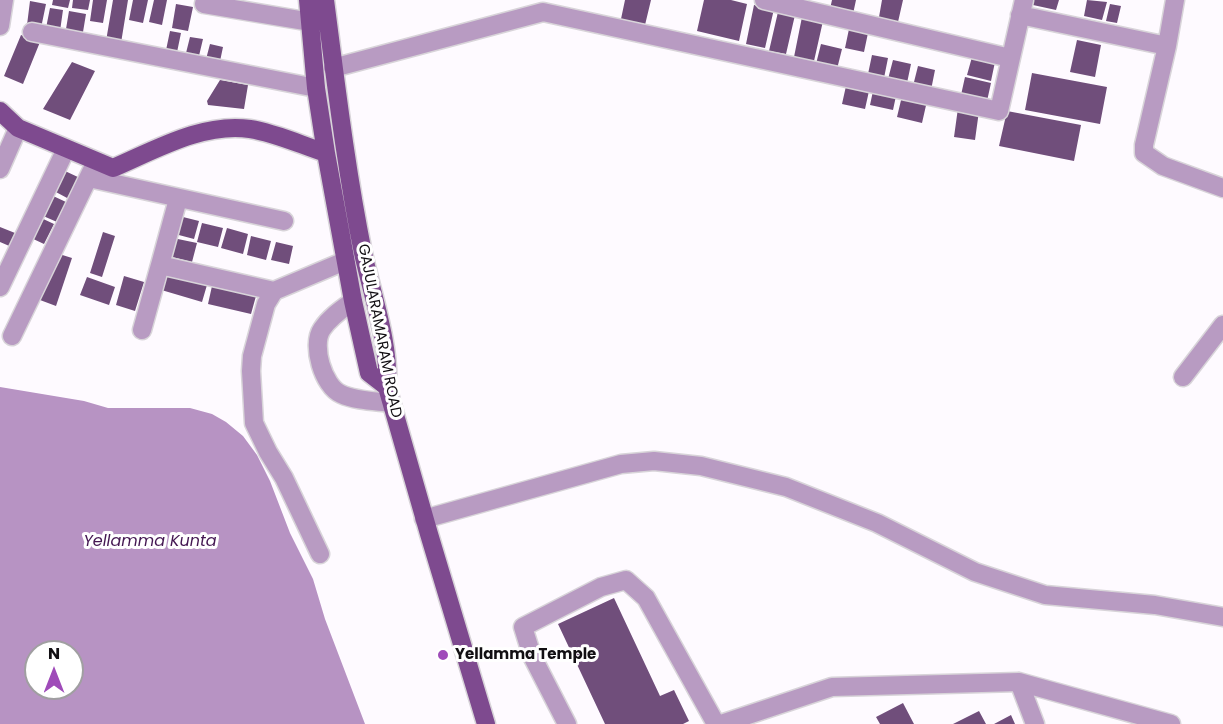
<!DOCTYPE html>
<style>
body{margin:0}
#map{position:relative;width:1223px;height:724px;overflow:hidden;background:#fefaff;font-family:Poppins,sans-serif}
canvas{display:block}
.north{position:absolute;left:24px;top:640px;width:60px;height:60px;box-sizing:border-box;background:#fff;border:2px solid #a09fa1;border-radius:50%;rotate:0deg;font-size:16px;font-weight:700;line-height:24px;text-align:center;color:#120f13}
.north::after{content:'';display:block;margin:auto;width:21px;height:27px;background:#9f4bb9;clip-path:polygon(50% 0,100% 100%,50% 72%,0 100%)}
</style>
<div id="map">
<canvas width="1223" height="724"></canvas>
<div class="north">N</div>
</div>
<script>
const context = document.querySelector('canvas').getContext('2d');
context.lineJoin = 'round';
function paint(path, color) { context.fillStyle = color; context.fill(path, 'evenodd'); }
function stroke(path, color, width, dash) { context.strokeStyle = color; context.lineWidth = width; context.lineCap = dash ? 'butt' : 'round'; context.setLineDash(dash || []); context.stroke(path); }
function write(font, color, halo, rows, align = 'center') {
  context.font = font + ' Poppins,sans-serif'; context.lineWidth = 6; context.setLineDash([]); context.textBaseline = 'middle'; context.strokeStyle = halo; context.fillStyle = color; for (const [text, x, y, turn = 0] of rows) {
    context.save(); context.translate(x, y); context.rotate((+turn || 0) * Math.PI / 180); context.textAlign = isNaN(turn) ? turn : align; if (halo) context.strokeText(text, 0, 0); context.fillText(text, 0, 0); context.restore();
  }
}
paint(new Path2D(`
 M0,387L84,401L108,408H190L212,414L226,422L243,436L257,455L270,481L290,533L313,579L325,619L365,724H0ZM36,652H72V688H36Z`), '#b793c3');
paint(new Path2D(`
 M53,0H70L68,8L52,5Z
 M73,0H90L88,10L72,8Z
 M93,0H107L103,23L90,21Z
 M113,0H128L121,43L106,41Z
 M133,0H148L143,23L129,20Z
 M154,0H167L162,25L149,22Z
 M625,0H651L645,25L621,19Z
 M704,0H731L747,4L739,41L697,31Z
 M832,0H856L853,14L830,9Z
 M882,0H903L898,22L879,17Z
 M1034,0H1059L1056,10L1033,5Z
 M1087,0L1107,2L1102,20L1084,16Z
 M30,1L46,4L41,28L27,25Z
 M176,4L193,7L188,31L172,28Z
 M1110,4L1121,6L1117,23L1106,21Z
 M754,5L774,9L765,48L746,44Z
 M50,8L63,10L60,31L46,28Z
 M69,11L86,14L82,38L65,35Z
 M778,12L795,15L786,54L769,51Z
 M802,17L823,21L814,61L794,57Z
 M849,29L868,33L864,52L845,48Z
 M170,31L181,33L176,57L165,55Z
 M21,35L40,42L23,84L4,76Z
 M190,37L203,39L198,60L185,57Z
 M1077,40L1101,45L1095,77L1070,72Z
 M210,44L223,47L219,66L205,63Z
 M821,44L842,49L837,69L816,64Z
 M872,55L888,58L884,78L868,74Z
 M972,57L995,62L991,81L967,75Z
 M893,60L911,64L907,83L888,79Z
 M72,62L95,71L70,120L43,109Z
 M918,66L935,70L931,90L913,86Z
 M1032,73L1107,87L1100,124L1025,110Z
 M965,77L991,83L987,101L961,95Z
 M220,80L248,85L244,109L208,105L207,101Z
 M846,86L869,91L865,109L842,104Z
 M873,91L896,96L893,110L870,105Z
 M902,96L927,101L922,123L897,117Z
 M958,108L979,111L975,140L954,137Z
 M1007,111L1081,125L1074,161L999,146Z
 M65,171L80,178L69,199L54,191Z
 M51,195L66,202L57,222L41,215Z
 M179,216L199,221L194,239L175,234Z
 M39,217L54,224L44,244L29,237Z
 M202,223L223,228L218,247L197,242Z
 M0,227L20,235L14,248L0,242Z
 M227,228L248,234L243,254L221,248Z
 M103,232L115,236L102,277L90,273Z
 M251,236L271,241L266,260L247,255Z
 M173,238L197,243L192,262L168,256Z
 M276,242L293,246L289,264L271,260Z
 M56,253L72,258L56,306L40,300Z
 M163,272L207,285L202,302L158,289Z
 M124,276L144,282L135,311L116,305Z
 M87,277L115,287L109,305L80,295Z
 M212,286L256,296L251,314L208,304Z
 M614,598L660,696L674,690L689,721L683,724H605L558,624Z
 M903,703L914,724H880L876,717Z
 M979,711L986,724H953Z
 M1011,715L1015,724H994Z`), '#704e7b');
const minor = new Path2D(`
 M205,0L204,4L311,22
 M764,0L1010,58
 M1175,0L1167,46L1144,145V153L1163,166L1223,188
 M1020,15L1167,46
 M0,26L4,0
 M32,32L316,88
 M333,68L543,12L999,111L1024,0
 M0,169L18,128
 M89,178L284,221
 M178,199L160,265L274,291
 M0,287L66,149
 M353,301C342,309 330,317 322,329C311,345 323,386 341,394C356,401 375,401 391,403
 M142,330L160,265
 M12,336L93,168
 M1183,377L1223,325
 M424,519L621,464L654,461L701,466L786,487L877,523L975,572L1045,595L1155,605L1223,617
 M320,554L284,478L268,452L254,423L251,371L252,356L266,304L274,291L345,261
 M1019,682L1035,724
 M567,724L532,656L523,627L601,587L626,580L646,598L716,724
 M721,724L832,687L1019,682L1171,724`);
const major = new Path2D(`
 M308,0L316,88L326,153L353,301L369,373L387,387
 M325,0C336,84 346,169 363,253C372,295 390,344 387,387L429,534L486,724
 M0,111L18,128L113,168C155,150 203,122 250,129C276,133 301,145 326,153`);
stroke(minor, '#d8d4d9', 21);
stroke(major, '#d8d4d9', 21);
stroke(minor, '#b89bc2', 18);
stroke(major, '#7e4a8f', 18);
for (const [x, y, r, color] of [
 [443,655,6,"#9f4bb9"]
]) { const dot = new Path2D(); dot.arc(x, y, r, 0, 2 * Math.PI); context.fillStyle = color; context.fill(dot); stroke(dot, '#fff', 2); }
write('15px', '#120f13', '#fff', [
 ["GAJULARAMARAM ROAD",379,331,79]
]);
write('bold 15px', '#120f13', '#fff', [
 ["Yellamma Temple",455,655]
], 'left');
write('italic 16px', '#441752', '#fff', [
 ["Yellamma Kunta",150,542]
]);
</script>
